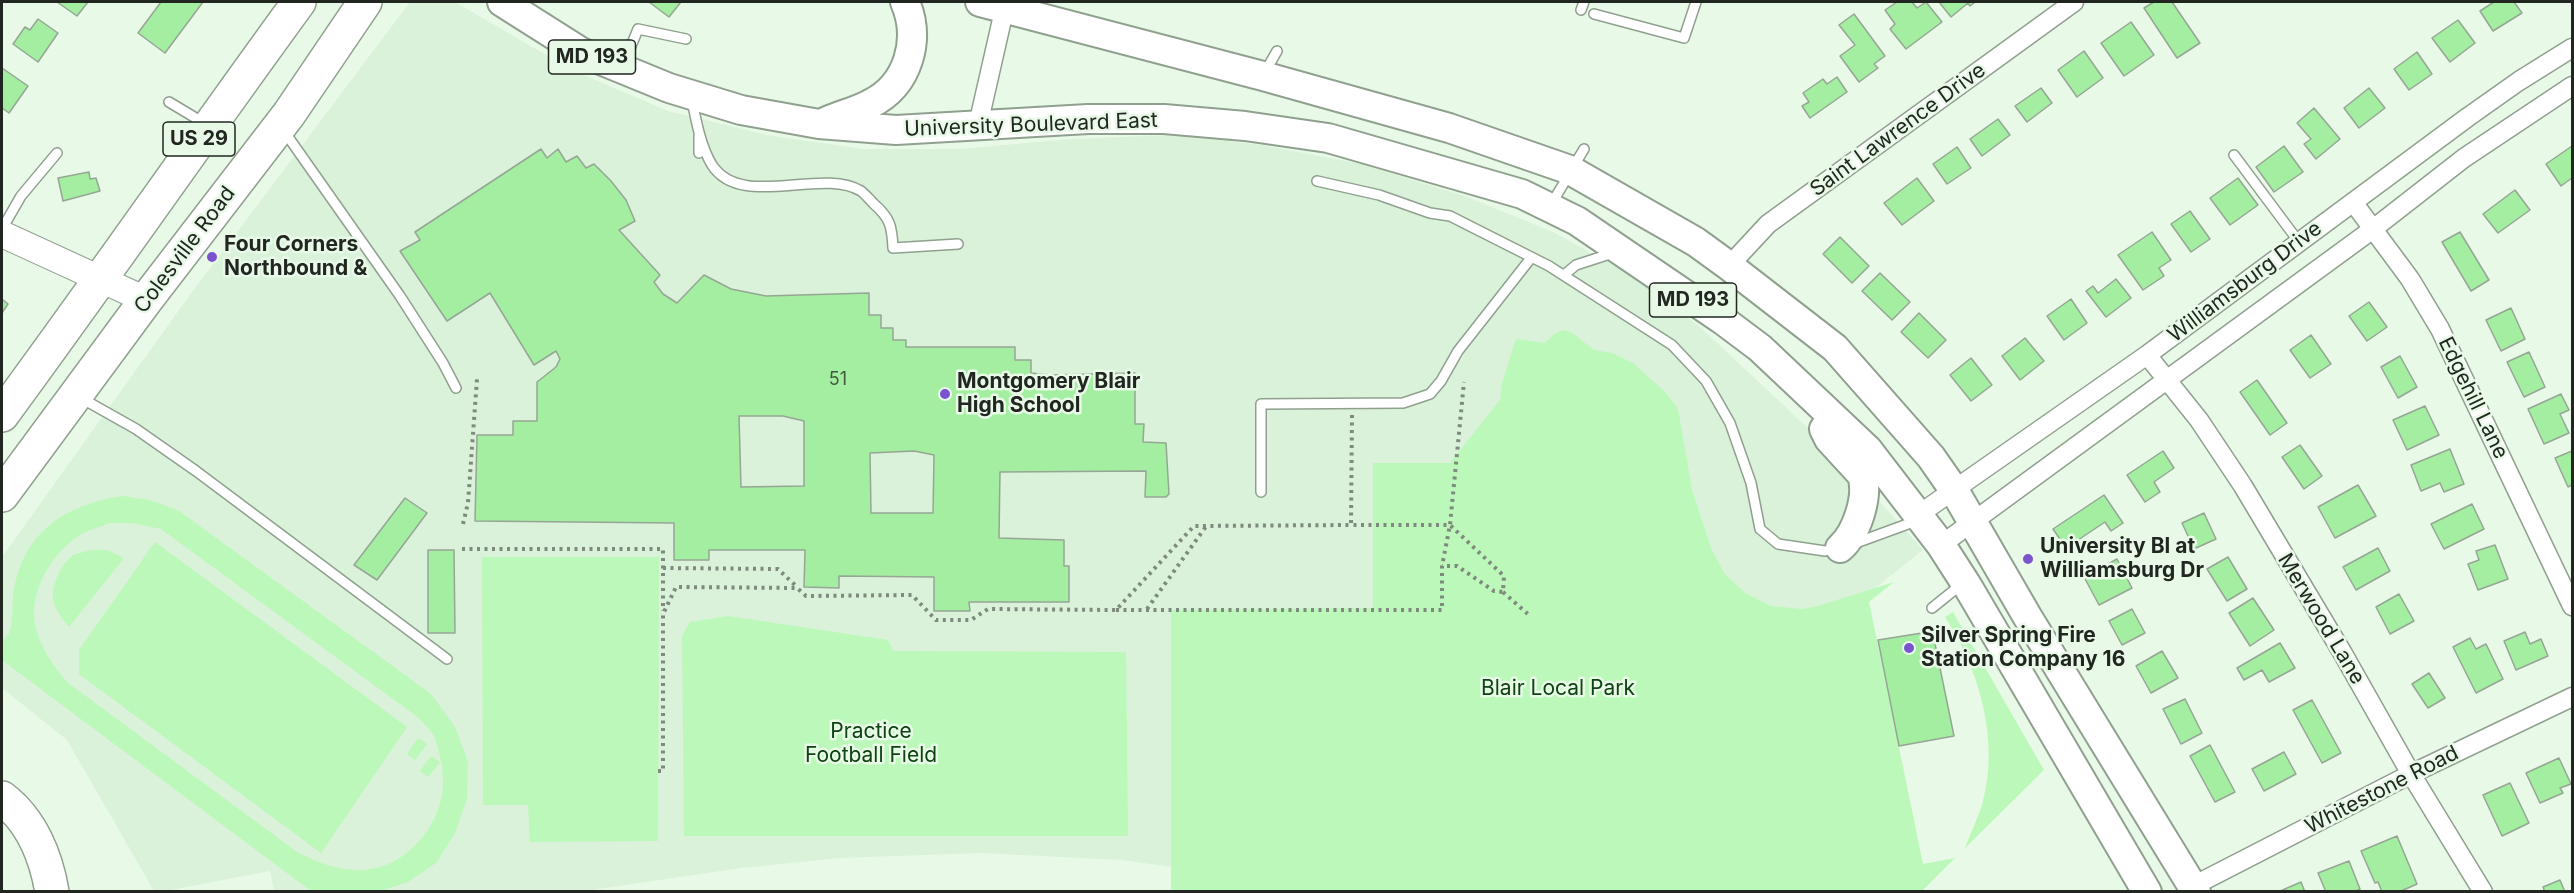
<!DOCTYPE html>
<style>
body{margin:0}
#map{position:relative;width:2574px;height:893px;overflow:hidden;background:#e8fae7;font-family:Inter,sans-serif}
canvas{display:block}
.frame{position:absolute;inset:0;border:3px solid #212720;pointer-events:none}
</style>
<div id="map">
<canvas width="2574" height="893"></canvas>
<div class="frame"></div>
</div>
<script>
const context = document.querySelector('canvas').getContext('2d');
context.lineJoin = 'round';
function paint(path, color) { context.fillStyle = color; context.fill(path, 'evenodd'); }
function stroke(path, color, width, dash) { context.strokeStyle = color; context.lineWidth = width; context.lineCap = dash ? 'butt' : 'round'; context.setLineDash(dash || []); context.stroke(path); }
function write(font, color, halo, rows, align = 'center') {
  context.font = font + ' Inter,sans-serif'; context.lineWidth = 5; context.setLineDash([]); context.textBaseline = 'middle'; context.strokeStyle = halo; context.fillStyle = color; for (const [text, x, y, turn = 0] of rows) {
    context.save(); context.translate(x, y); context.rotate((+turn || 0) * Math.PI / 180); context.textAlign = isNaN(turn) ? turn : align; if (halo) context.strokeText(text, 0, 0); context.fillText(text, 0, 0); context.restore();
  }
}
paint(new Path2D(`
 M410,2H455L572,70L668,111L772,136L864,149H960L1070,139L1172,135L1262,145L1361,164L1465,196L1555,233L1631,275L1700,327L1843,461L1923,550L1865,596L1316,892L1235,876L1122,860L982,853L840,858L741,868L585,891H274L270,871L166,891H154L67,740L2,688V557L192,292Z`), '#daf2d9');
paint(new Path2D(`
 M1563,330L1571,332L1594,350L1612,353L1633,363L1666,393L1678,409L1692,490L1711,548L1724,573L1745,593L1771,606L1802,609L1818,606L1894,582L1869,602L1923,864L1955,858L1921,892L1171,891V610L1373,608V463H1450L1500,400L1502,383L1516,339L1545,343L1554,334Z
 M122,496L150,500L179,511L431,694L455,727L468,762L467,799L455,833L436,863L408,882L380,891H311L2,660C1,655 0,646 2,642C4,638 9,635 10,631C14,618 11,599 15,584C27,529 69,504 122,496ZM109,523H133L161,529L419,718C424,724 431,730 434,736C441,754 446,781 441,800C432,836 401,868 363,870C338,871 319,863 297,852L68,683C52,665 37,643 34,618C32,585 55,549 83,533C91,529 101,527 109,523Z
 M155,542L407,727L321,853L79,674V650Z
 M90,550H107L124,558L69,627C63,619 54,609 53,598C52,585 61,564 72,556C77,553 85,552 90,550Z
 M482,557H659L658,841L530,842L528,805H483Z
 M1953,612L2044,770L1965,848C1970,834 1977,820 1982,805C2000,742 1980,670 1945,617Z
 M728,616L888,640L893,651L1126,652L1128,836H684L682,636L690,622Z
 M418,738L427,744L415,760L407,754Z
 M431,756L440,762L428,777L420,771Z`), '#bbf8b9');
const building = new Path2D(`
 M57,2H88L77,16Z
 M161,2H203L165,53L138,33Z
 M649,2H681L669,17Z
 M1897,2H1912L1917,8L1926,2L1942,22L1906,49L1890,29L1895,24L1885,10Z
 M1939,2H1973L1974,3L1970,6L1968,3L1951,17Z
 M2154,2H2172L2200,43L2177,58L2144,8Z
 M2494,2H2514L2522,13L2493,31L2480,11Z
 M1854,14L1885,56L1874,64L1878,68L1859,82L1840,56L1855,45L1839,25Z
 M38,19L58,33L38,62L13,44L25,27L30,30Z
 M2458,20L2475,43L2450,62L2432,38Z
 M2131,22L2154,55L2124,76L2101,43Z
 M2084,51L2103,78L2077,97L2058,70Z
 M2417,52L2432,74L2409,90L2394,69Z
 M2,68L28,86L9,113L2,108Z
 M1837,77L1847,92L1810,118L1802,106L1809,102L1803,93L1823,79L1827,84Z
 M2041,88L2052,103L2027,122L2015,106Z
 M2369,88L2385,108L2359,128L2344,108Z
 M2314,108L2340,139L2316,159L2304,144L2311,139L2297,123Z
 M1998,119L2010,135L1982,156L1970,139Z
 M2284,146L2303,172L2274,192L2256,167Z
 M2572,146V178L2561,186L2546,164Z
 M1957,147L1971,168L1947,184L1933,164Z
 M541,149L547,158L558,149L566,162L577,156L586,168L594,164L611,181L626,200L635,221L619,230L660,275L654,282L663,294L677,303L704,275L731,289L766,296L869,293V315H881V328H893V340H906V347H1015V360H1031V373L1050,375L1135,373V424H1144L1143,442L1166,443L1169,494L1166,497H1145L1146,471L1000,472L999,538L1064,540V566H1069V602H969L970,611H934V577L839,576V588L804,587L805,550H709V560H674V523L475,521L477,435H513V421H537V382L556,367L560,359L556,351L534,365L490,293L447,321L400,251L420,240L415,232ZM739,416H783L804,421V486L741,487ZM914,451L934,455L933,513H871L870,453Z
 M89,172L90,179L96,178L100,191L63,201L58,178Z
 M1917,178L1934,201L1902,225L1884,203Z
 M2238,178L2258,205L2230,225L2210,198Z
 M2515,190L2530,210L2498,233L2483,214Z
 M2190,211L2210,239L2191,252L2171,224Z
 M2152,232L2171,260L2159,268L2164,276L2143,290L2118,255Z
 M2460,232L2489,280L2471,291L2442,242Z
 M1840,237L1869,266L1852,283L1823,254Z
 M1880,273L1910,302L1892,320L1862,291Z
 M2116,279L2131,298L2106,317L2086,291L2093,286L2098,293Z
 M2,299L8,304L2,313Z
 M2071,299L2087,323L2064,340L2047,316Z
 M2369,302L2387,327L2367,341L2349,316Z
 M2511,308L2525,339L2501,351L2486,320Z
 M1919,313L1946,340L1928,358L1901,332Z
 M2311,335L2331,364L2310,378L2290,350Z
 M2025,338L2044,361L2020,380L2002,356Z
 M2529,352L2545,387L2524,397L2507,362Z
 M2400,356L2417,387L2398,398L2381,367Z
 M1971,358L1992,385L1971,401L1950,375Z
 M2257,380L2287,423L2270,435L2240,392Z
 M2561,394L2569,410L2560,414L2569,433L2544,444L2528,409Z
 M2425,406L2439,435L2407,450L2393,420Z
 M2300,445L2322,476L2304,489L2282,457Z
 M2450,449L2464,484L2444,492L2440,483L2421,491L2411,465Z
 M2163,451L2174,468L2154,482L2160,492L2145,502L2127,475Z
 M2572,451V485L2568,487L2555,458Z
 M2358,485L2376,516L2335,538L2318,507Z
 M2104,495L2123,523L2111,531L2105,522L2066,548L2053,529Z
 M405,498L427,513L377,580L354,565Z
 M2472,504L2484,529L2444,549L2431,524Z
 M2204,513L2216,539L2194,549L2182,523Z
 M2495,545L2508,579L2478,590L2468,564L2479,560L2476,551Z
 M2378,548L2390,571L2356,590L2343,567Z
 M428,550H454L455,633H428Z
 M2228,557L2247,589L2227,601L2207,569Z
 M2117,559L2132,588L2099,605L2084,577Z
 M2399,594L2414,621L2390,634L2376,607Z
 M2253,598L2274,630L2250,646L2229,613Z
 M2132,609L2145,633L2122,645L2109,621Z
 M2525,632L2530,644L2541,639L2548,656L2516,670L2504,641Z
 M1922,633V636L1933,634L1954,736L1899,746L1878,640Z
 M2470,638L2476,649L2486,644L2503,679L2476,693L2453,647Z
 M2280,643L2295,668L2269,682L2262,670L2244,680L2237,668Z
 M2162,651L2178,678L2151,693L2136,666Z
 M2429,673L2445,698L2428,708L2412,684Z
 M2185,699L2202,733L2181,744L2163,709Z
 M2312,700L2341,753L2322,763L2293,710Z
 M2210,745L2235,792L2215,802L2190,756Z
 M2284,752L2296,774L2264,791L2252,769Z
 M2559,758L2571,784L2560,788L2563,793L2540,803L2526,773Z
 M2510,783L2529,823L2502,836L2483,795Z
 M2397,836L2417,884L2399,892H2382L2378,882L2375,883L2361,851Z
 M2349,861L2360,889L2354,892H2326L2318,873Z
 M2560,880L2565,892H2545L2543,887Z
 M2301,882L2305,892H2278Z`);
paint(building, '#a3eea1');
stroke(building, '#96a695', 1.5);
const lane = new Path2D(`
 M1581,10L1584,2
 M1594,14L1684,38L1696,2
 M623,66L638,29L686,39
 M1265,72L1277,51
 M692,100C696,121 701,147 712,165C741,210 821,167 861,191C865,194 870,200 874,204C890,218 892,226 893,248L958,244
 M169,102L204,123
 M284,131L400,296L443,363L456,388
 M699,136V153
 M2234,155L2299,242
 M1317,181L1379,195L1430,213L1450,216L1549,266L1672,345L1706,381L1730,423L1751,483L1760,529L1778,544L1825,551L1837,548
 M1552,203L1584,149
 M2,229L21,196L57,153
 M1564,275L1576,265L1616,252
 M81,398L136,429L196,471L447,659
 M1261,492V404L1403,403L1430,394L1441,381L1458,351L1531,258
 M1853,544L1916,521
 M1932,608L1963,583`);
const street = new Path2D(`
 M978,125L1006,2
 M2353,202L2410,279L2440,329L2572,606
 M1729,266L1768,224L2074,2
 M2147,355L2199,420L2243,486L2342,652L2411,774L2483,892
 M1918,515L2147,355L2468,117L2519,81L2572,48
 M1941,545L2373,229L2464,158L2572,86
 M2193,886L2411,774L2572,697`);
const secondary = new Path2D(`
 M2,234L146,300`);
const primary = new Path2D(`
 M502,2L581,52L669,88L741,110L819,124L896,130L1088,119H1164L1245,126L1328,138L1522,194L1577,221L1724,321L1760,348L1868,450L1941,545L1968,587L2147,892
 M980,2L1263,76L1449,128L1570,170L1696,242L1729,266L1835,348L1931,457L1954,490L2027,616L2196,892
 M827,121C841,115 857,111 870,104C909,85 921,39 905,2
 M1824,429L1829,439L1862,475C1869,496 1857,533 1840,548`);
const highway = new Path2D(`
 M2,415C102,279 199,139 299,2
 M2,495L146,300L289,114L365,2
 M2,798C31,820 46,856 52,892`);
stroke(lane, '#90a08f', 12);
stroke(street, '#90a08f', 21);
stroke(secondary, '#90a08f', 28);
stroke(primary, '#90a08f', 32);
stroke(highway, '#90a08f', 36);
stroke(new Path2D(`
 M1352,415L1351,525H1450L1504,576L1503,592L1494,591L1457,566H1442
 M463,524L468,503L477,379
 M462,549H663V611
 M663,568L778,569L797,587
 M1503,592L1529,615
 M1147,609L1207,525
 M1116,610H1442V566L1450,525L1464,382
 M658,771H663V614L676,587L797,588L806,596L912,595L936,620H971L988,609L1116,610L1194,526L1351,525`), '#7e8a7d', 4, [3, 4.5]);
stroke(lane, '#fff', 9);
stroke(street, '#fff', 18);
stroke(secondary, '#fff', 26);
stroke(primary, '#fff', 28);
stroke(highway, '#fff', 33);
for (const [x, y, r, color] of [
 [212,257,6,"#7a54ce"],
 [945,394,6,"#7a54ce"],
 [2028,559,6,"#7a54ce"],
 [1909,648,6,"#7a54ce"]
]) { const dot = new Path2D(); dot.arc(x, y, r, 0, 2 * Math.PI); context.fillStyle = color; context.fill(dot); stroke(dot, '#e8fae7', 2); }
write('18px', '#425940', null, [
 ["51",838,380]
]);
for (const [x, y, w] of [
 [592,57,87],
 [199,139,72],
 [1693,300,87]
]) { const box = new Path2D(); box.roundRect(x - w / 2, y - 17, w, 34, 4.5); context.fillStyle = '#e8fae7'; context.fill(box); stroke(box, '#212720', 1.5); }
write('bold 20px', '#212720', null, [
 ["MD 193",592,57],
 ["US 29",199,139],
 ["MD 193",1693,300]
]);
write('21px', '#212720', '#e8fae7', [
 ["University Boulevard East",1031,125,-2],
 ["Saint Lawrence Drive",1898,130,-36],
 ["Colesville Road",185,250,-53],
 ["Williamsburg Drive",2245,282,-37],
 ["Edgehill Lane",2473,398,64],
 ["Merwood Lane",2321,619,59],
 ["Whitestone Road",2382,790,-27]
]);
write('bold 21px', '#212720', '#e8fae7', [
 ["Four Corners",224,245],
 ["Northbound &",224,269],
 ["Montgomery Blair",957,382],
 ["High School",957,406],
 ["University Bl at",2040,547],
 ["Williamsburg Dr",2040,571],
 ["Silver Spring Fire",1921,636],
 ["Station Company 16",1921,660]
], 'left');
write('21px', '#0f4312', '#e8fae7', [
 ["Blair Local Park",1558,689],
 ["Practice",871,732],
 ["Football Field",871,756]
]);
</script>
